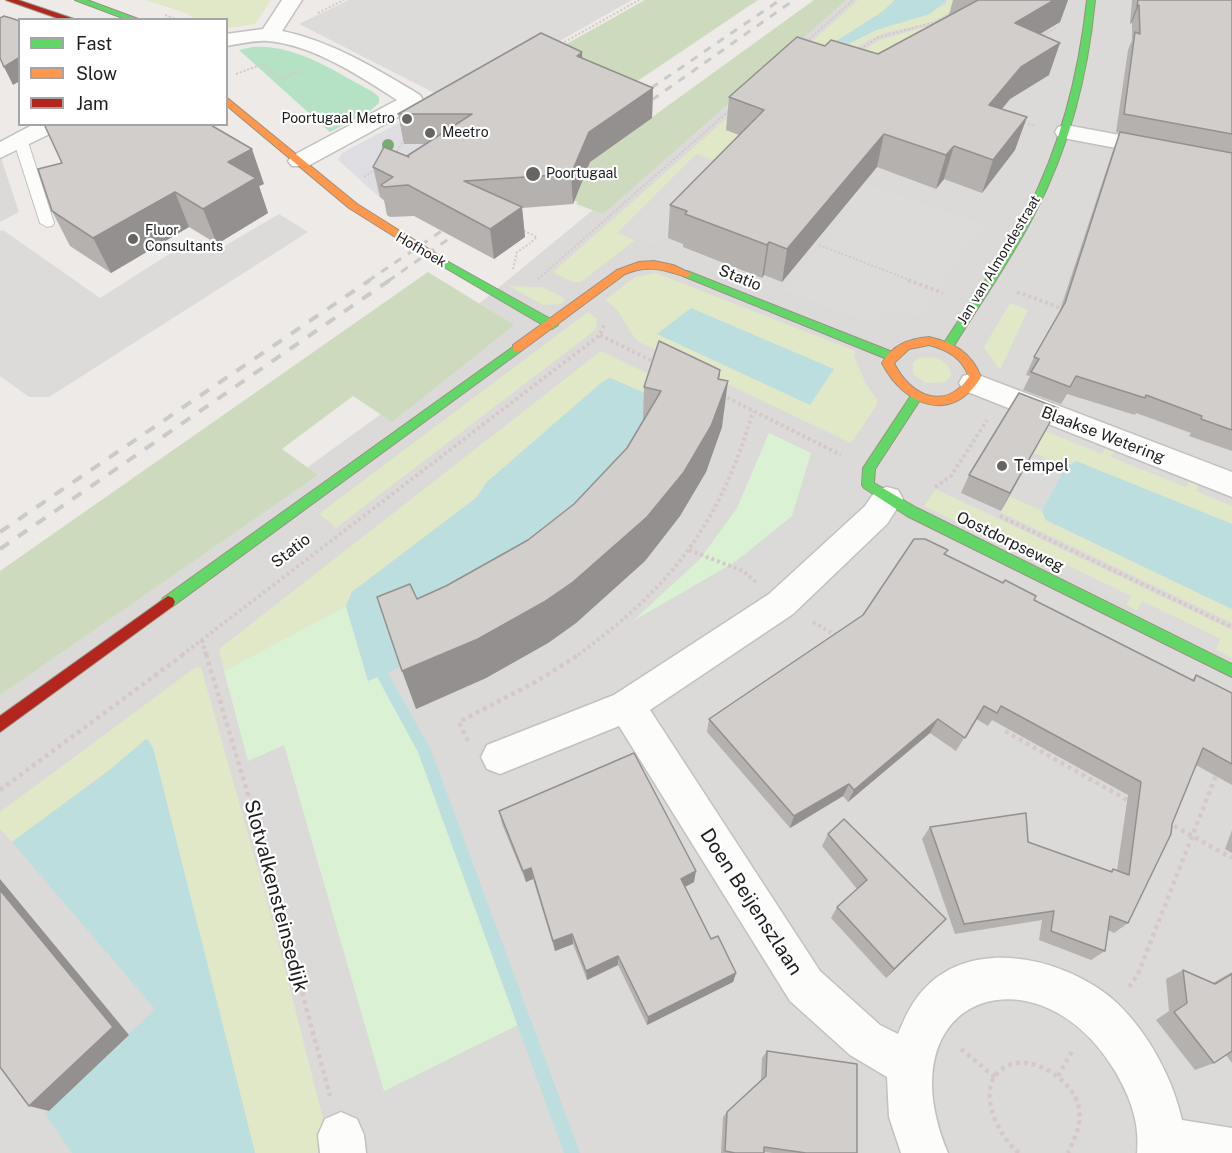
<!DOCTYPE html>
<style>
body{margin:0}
#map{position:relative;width:1232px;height:1153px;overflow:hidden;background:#edeae7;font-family:"Public Sans",sans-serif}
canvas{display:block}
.legend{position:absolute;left:18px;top:18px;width:210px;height:108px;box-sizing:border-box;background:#fff;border:2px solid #a5a5a5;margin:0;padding:8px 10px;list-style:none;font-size:18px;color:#1e1e1e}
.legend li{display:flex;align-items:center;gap:12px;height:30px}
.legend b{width:30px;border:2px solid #a5a5a5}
</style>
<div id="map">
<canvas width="1232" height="1153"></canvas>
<ul class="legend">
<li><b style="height:8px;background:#63d668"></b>Fast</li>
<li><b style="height:8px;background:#ff974d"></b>Slow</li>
<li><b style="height:8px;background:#b3261e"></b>Jam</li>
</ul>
</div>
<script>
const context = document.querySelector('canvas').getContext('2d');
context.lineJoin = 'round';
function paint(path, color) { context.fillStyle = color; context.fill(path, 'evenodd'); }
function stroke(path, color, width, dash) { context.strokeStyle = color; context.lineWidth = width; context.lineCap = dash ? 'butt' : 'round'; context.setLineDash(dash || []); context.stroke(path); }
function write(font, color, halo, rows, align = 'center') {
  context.font = font + ' "Public Sans",sans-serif'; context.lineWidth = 4.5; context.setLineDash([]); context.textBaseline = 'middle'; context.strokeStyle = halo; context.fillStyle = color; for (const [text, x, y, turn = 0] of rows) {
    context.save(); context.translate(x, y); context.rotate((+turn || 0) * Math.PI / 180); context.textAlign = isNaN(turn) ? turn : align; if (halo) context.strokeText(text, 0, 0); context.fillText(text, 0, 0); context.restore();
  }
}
paint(new Path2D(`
 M837,0H1232V1153H0V690L497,330L469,312L673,144Z
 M0,155L19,212L0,222Z`), '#dcdad9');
paint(new Path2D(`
 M145,0H271L255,24L227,28L226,20L195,19L186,13Z
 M858,0H895L882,12L831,45L838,49L876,30L945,5L947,0H958C948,26 904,26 882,34C866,40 851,51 836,60L805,48Z
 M935,24L884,77L843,62L880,40Z
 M797,56L726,130L751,139L714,160L618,233L635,240L581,282H572L553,272Z
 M656,273L855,351L854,356L866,384L877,399V405L851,443L639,342C624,327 624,312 605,300L635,277Z
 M509,286L542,287L566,299L561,304L543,305Z
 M1010,303L1028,310L1000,370L984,347Z
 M588,312L597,319L596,328L590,334L336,528L319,514Z
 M601,351L697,398L654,397L610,378L487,482L476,498L352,592L346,606L224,671L219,649Z
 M929,357C940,358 952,364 951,376L945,382L925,383L913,374V363L919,358Z
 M1012,408L1103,453L1106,445L1115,449L1111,457L1186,487L1190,479L1199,483L1196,491L1232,506V524L1076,461L1066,467L1034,453L1041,439L1003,423Z
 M936,489L1232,630V658L1216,650L1220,639L1142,601L1137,611L1053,558L1048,567L1039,563L1044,554L979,522L973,530L924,506Z
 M1009,496L1042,511L1046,520L1232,609V623L1000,512Z
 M196,667H201L279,945L325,1127L317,1133L322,1153H255L153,748L149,740L146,739L111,769L12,842L0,829V812Z`), '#e0e8c7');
paint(new Path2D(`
 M645,0H758L615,96L540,59Z
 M814,0H846L603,214L576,204L578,202L554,196L585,175L590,162Z
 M428,272L514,325L392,422L353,396L282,449L318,475L0,695V571Z`), '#cddabe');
paint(new Path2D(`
 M769,433L811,453L792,516L735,562L633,621L700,559L737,508Z
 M346,606L368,680L382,675L424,750L524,1022L384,1091L284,745L248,761L224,671Z`), '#daf1d4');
paint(new Path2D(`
 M252,47C297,44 335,72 373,92L379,97V103L370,111L330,132L239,50Z`), '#b5e1c5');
paint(new Path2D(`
 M349,0H632L452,102L299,24Z
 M696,154L714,160L718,156L736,163L656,245L617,233Z
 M786,156L984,224L920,316L900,309L896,314L887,311L875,325L784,290L852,205L762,172Z
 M279,214L308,232L49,397H29L0,376V231L3,230L100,298L193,239L216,251Z
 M1045,421L1106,445L1102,454L1040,429Z
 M1115,449L1190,479L1186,487L1111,457Z
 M979,521L1044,553L1039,563L973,530Z
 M1053,558L1131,596L1126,606L1048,567Z
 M1142,601L1220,639L1216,650L1137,611Z`), '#dddbda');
paint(new Path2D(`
 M453,102L389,206L338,160L342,153L408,118Z`), '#dedee2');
paint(new Path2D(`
 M895,0H947L930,14L876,30L838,49L830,45L882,12Z
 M691,308L834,369L810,405L657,334Z
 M610,378L654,397L658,437L401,667L368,681L346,606L352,592L476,498L487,482L602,382Z
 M1076,461L1232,524V609L1046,520L1042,511L1066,467Z
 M146,739L153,748L255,1153H72L45,1114L155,1009L12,842L111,769Z`), '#bcdede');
paint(new Path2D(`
 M382,669L387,671L431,750L580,1153H564L418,752L376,675L377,671Z`), '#bcdede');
const lane = new Path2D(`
 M21,138L28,142L54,223L52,226L47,227L40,223L14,142Z`);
const street = new Path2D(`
 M282,0H302L282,31C331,41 377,69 420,95L423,100L420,105L308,166H292L288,161L292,156L397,100C360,76 313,45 268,41C254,40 240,44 226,46V34L263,29Z
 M34,124H63L60,129L0,158V142Z
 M1066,125L1232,156V170L1058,137L1055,132L1058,127Z
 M973,373L1232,472V497L963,390L959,383L963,376Z
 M887,487L898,490L903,499L887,524L793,614L650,710L820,971L880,1025L898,1034C905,1017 912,1001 926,987C977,935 1071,960 1118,1004C1149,1034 1173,1079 1182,1120L1232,1128V1153H1137C1140,1122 1130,1097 1115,1071C1039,944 882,994 948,1153H901L889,1117L887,1077L850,1055L790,1001L619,726L500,774L487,769L481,757L487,745L614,695L769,594L865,506L876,490Z
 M341,1112L357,1119L364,1135L366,1153H320L318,1135L325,1119Z`);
const fast = new Path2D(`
 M75,0H87L141,20H128Z
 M1087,0H1095C1088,74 1070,145 1036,211C1012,259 980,303 952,349H944V343C972,299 1003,257 1027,211C1061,145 1079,74 1087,0Z
 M436,255L556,322L558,325L552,329L548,328L432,260L431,258Z
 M687,271L895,353L897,356L895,359H887L683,276V272Z
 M517,344L523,348L521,351L173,606H163L161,602L163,598Z
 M916,393L922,397L875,469L874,483L917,508L1232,664V677L907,516L864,488L862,485L863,468L912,394Z`);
const slow = new Path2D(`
 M226,97L357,204L440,256V260H432L349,208L226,105Z
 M654,261L673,265L692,274L687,277C663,270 649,264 625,274L521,351H513V345L617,270L639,262Z
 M929,337C954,343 971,352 981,377C952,425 904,406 882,363C893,345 908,339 929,337ZM929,345C948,350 962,358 969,377C945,412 910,396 894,363L909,349Z`);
const jam = new Path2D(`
 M6,0H18L77,20H63Z
 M168,596L173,598L175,602L173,606L0,732V716Z`);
stroke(lane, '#c2c1bf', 2);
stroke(street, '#c2c1bf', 3);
stroke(fast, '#979380', 2);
stroke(slow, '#979380', 2);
stroke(jam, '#979380', 2);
stroke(new Path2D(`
 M318,13L344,0
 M165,15L178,20
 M1040,37L1057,27
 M806,42L853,0
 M561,44L639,0
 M857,51L879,37L936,22L954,11
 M236,74L263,64L279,79L303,71
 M1020,122L1036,126
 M395,155L405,138
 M364,177L378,168
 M819,245L912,281
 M513,269L517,252L529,244
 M538,279L731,109`), '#d6c8c8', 2, [2, 2]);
stroke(new Path2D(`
 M908,280L943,293
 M1017,292L1064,309
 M600,335L656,363
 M722,395L841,455
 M935,487L951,476L987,420
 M1000,516L1232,627
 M689,550L743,571L756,582
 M813,622L837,636
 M202,640L206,655
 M182,655L600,335L605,322
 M578,655C672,586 720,524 753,411`), '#d6c8c8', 4, [3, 3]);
stroke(new Path2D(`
 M206,654L258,828L330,1096
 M1005,731L1129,801
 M468,741L459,722L537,681L580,654
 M0,790L184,654
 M1167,822L1232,858
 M1129,987L1138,974L1217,773
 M961,1049L996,1078
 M1058,1076L1072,1051
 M1019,1153C997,1136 972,1083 1007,1066C1032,1053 1071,1080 1078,1104C1083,1123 1075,1137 1068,1153`), '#d6c8c8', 4.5, [4, 4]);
paint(lane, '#fcfcfb');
paint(street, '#fcfcfb');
paint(fast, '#63d668');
paint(slow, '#ff974d');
paint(jam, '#b3261e');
stroke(new Path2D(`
 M638,97L777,2
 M639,109L794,0
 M368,281L455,222
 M388,281L466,227`), '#cacac9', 3, [8, 8]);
stroke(new Path2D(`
 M0,532L370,280
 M0,549L390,280`), '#cacac9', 4, [11, 11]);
stroke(new Path2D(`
 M520,229L537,237L529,244`), '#d6c8c8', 2, [2, 2]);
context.fillStyle = '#7aab71';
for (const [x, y] of [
 [388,145]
]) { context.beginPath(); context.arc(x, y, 6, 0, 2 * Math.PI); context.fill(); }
paint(new Path2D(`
 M953,0H1068L1060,22L1040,34L1049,75L1010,99L1002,109L1015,150L982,193L944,179L936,189L877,167L782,282L764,275L762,278L683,247V244L668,238L670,205L739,135L726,130L729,97L825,46L878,54L949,15Z
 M1132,0H1232V451L1189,436L1191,433L1136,413L1135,415L1067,394L1061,404L1023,390L1030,376L1026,375L1034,357L1059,313L1113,150L1120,133L1116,132L1128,50L1132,40V22L1130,24Z
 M583,59L653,88L652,118L590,162L573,204L522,208L525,237L494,259L414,216L390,217L387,215L384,200L380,197L373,167L407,157L425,144H404L398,114Z
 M38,169L264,184L259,186L268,213L217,244L189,227L111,273L70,246L52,211Z
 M720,370L719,379L722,427L706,472L680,516L645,561L576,623L548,643L486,678L416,709L417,599L446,586L528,540L574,504L627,448L643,421L644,387Z
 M1048,426L1001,511L961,493L969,475Z
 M945,555L1192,680L1196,675L1232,693V785L1196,765L1128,923L1114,933L1108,930L1105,951L1091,960L1039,940L1042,920L955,934L922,839L930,827L1028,842L1110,871L1113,869L1117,870L1128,795L992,720L988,726L976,719L956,751L930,733L848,802L843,796L790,828L707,732L709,719L863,615Z
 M499,811L694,882L685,887L711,939L736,973L733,982L647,1025L618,965L587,980L573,944L555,951L533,879L526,882L502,824Z
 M1232,830V853L1225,849Z
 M828,834L936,929L886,978L831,918L837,907L857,889L822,846Z
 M1183,970L1213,983L1232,972V1063L1226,1055L1214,1063L1195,1070L1156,1020L1169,1011L1166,979Z
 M767,1051L857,1153H773L764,1152V1153H721L723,1117L727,1112L761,1080L762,1058Z`), '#b5b1af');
paint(new Path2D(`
 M1054,0H1068L1060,22L1005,55L1015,23Z
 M1139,5L1132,22L1130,24L1137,6Z
 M1060,43L1049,75L1010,99L978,138L989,105L1021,67Z
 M582,52L583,81L577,56Z
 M20,57V81L13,85L4,67Z
 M653,88L652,118L590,162L573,204L571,174L589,132Z
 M1027,117L1015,150L982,193L993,160Z
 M884,134L877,167L782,282L787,249Z
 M954,146L944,179L936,189L946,155Z
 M252,149L264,184L259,186L268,213L217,244L203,209L228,162Z
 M175,192L189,227L111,273L93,238Z
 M522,207L525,237L494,259L490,229Z
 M769,242L764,275L762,278L767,245Z
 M720,370L715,415L728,381L722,427L706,472L680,516L645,561L576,623L548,643L486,678L416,709L402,671L718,379Z
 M1058,408L1048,426L1001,511L1010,493Z
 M938,719L930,733L848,802L854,790Z
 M849,784L843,796L790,828L794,816Z
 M531,868L533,879L526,882L523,871Z
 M696,871L694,882L679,890L681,879Z
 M0,879L129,1035L49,1111L29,1106L0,890Z
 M946,919L936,929L886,978L894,969Z
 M572,934L573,944L555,951L553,941Z
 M618,956V965L587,980L586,971Z
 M736,973L733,982L647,1025L648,1017Z`), '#93908f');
const building = new Path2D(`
 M978,0H1054L1015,23L1060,43L1021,67L989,105L1027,117L993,160L954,146L946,155L884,134L787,249L769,242L767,245L685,214L687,211L670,205L764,110L729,97L797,37L825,46L831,40L878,54Z
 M1138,0H1232V134L1124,114L1135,32L1140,34L1139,5L1137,6Z
 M4,16L20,21V57L4,67L0,58V18Z
 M541,33L582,52L577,56L653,88L589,132L571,174L464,181L522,207L490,229L408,185L384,187L381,185L393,177L373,167L384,147L409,157L407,156L472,114H398Z
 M44,124H209L252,149L228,162L256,178L203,209L175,192L93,238L52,211L38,169L62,163Z
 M1120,132L1232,153V430L1201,419L1202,416L1146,395L1145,398L1076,376L1070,387L1031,372L1039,359L1034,357L1065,303Z
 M659,341L720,370L718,379L728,381L711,426L684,472L647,517L573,582L544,602L478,639L402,671L377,597L410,584L417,599L446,586L528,540L574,504L627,448L661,391L644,387Z
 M1019,393L1058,408L1010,493L969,475Z
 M914,539H925L948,550L944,554L1003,583L1005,580L1036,596L1034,600L1194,681L1196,675L1232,693V764L1203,748L1172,824L1171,834L1128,923L1110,916L1105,951L1051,931L1054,911L964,924L930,827L1026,813L1028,842L1112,872L1113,869L1129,875L1141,782L1001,706L997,713L984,706L965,738L938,719L854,790L849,784L794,816L709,719L863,615Z
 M634,753L696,871L681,879L711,939L718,936L736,973L648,1017L618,956L586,971L572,934L553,941L531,868L523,871L499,811Z
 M844,819L946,919L894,969L837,907L867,880L828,834Z
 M0,890L113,1027L29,1106L0,1067Z
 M1183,970L1215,984L1232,974V1051L1214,1063L1174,1012L1187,1003Z
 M767,1051L857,1064V1153H806L764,1147V1153H735L725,1151L727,1112L766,1076Z`);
paint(building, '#d2cecc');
stroke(building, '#93908f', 1.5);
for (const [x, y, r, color] of [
 [407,119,6,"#666564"],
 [430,133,6,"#666564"],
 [533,174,8,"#666564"],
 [133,239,6,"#666564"],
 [1002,466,6,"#666564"]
]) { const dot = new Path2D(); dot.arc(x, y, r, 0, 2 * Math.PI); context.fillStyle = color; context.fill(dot); stroke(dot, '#fff', 2); }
write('14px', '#1e1e1e', '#fff', [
 ["Poortugaal Metro",395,119,"right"],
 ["Meetro",442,133],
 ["Poortugaal",546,174],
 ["Fluor",145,231],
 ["Consultants",145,247]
], 'left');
write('14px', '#1e1e1e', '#fff', [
 ["Hofhoek",421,250,30],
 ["Jan van Almondestraat",999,260,-59]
]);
write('16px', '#1e1e1e', '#fff', [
 ["Statio",740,278,22],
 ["Blaakse Wetering",1103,435,21],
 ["Oostdorpseweg",1010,542,26],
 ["Statio",291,551,-38]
]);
write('16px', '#1e1e1e', '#fff', [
 ["Tempel",1014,466]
], 'left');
write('20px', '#1e1e1e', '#fff', [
 ["Slotvalkensteinsedijk",276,896,75],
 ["Doen Beijenszlaan",751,902,57]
]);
</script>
